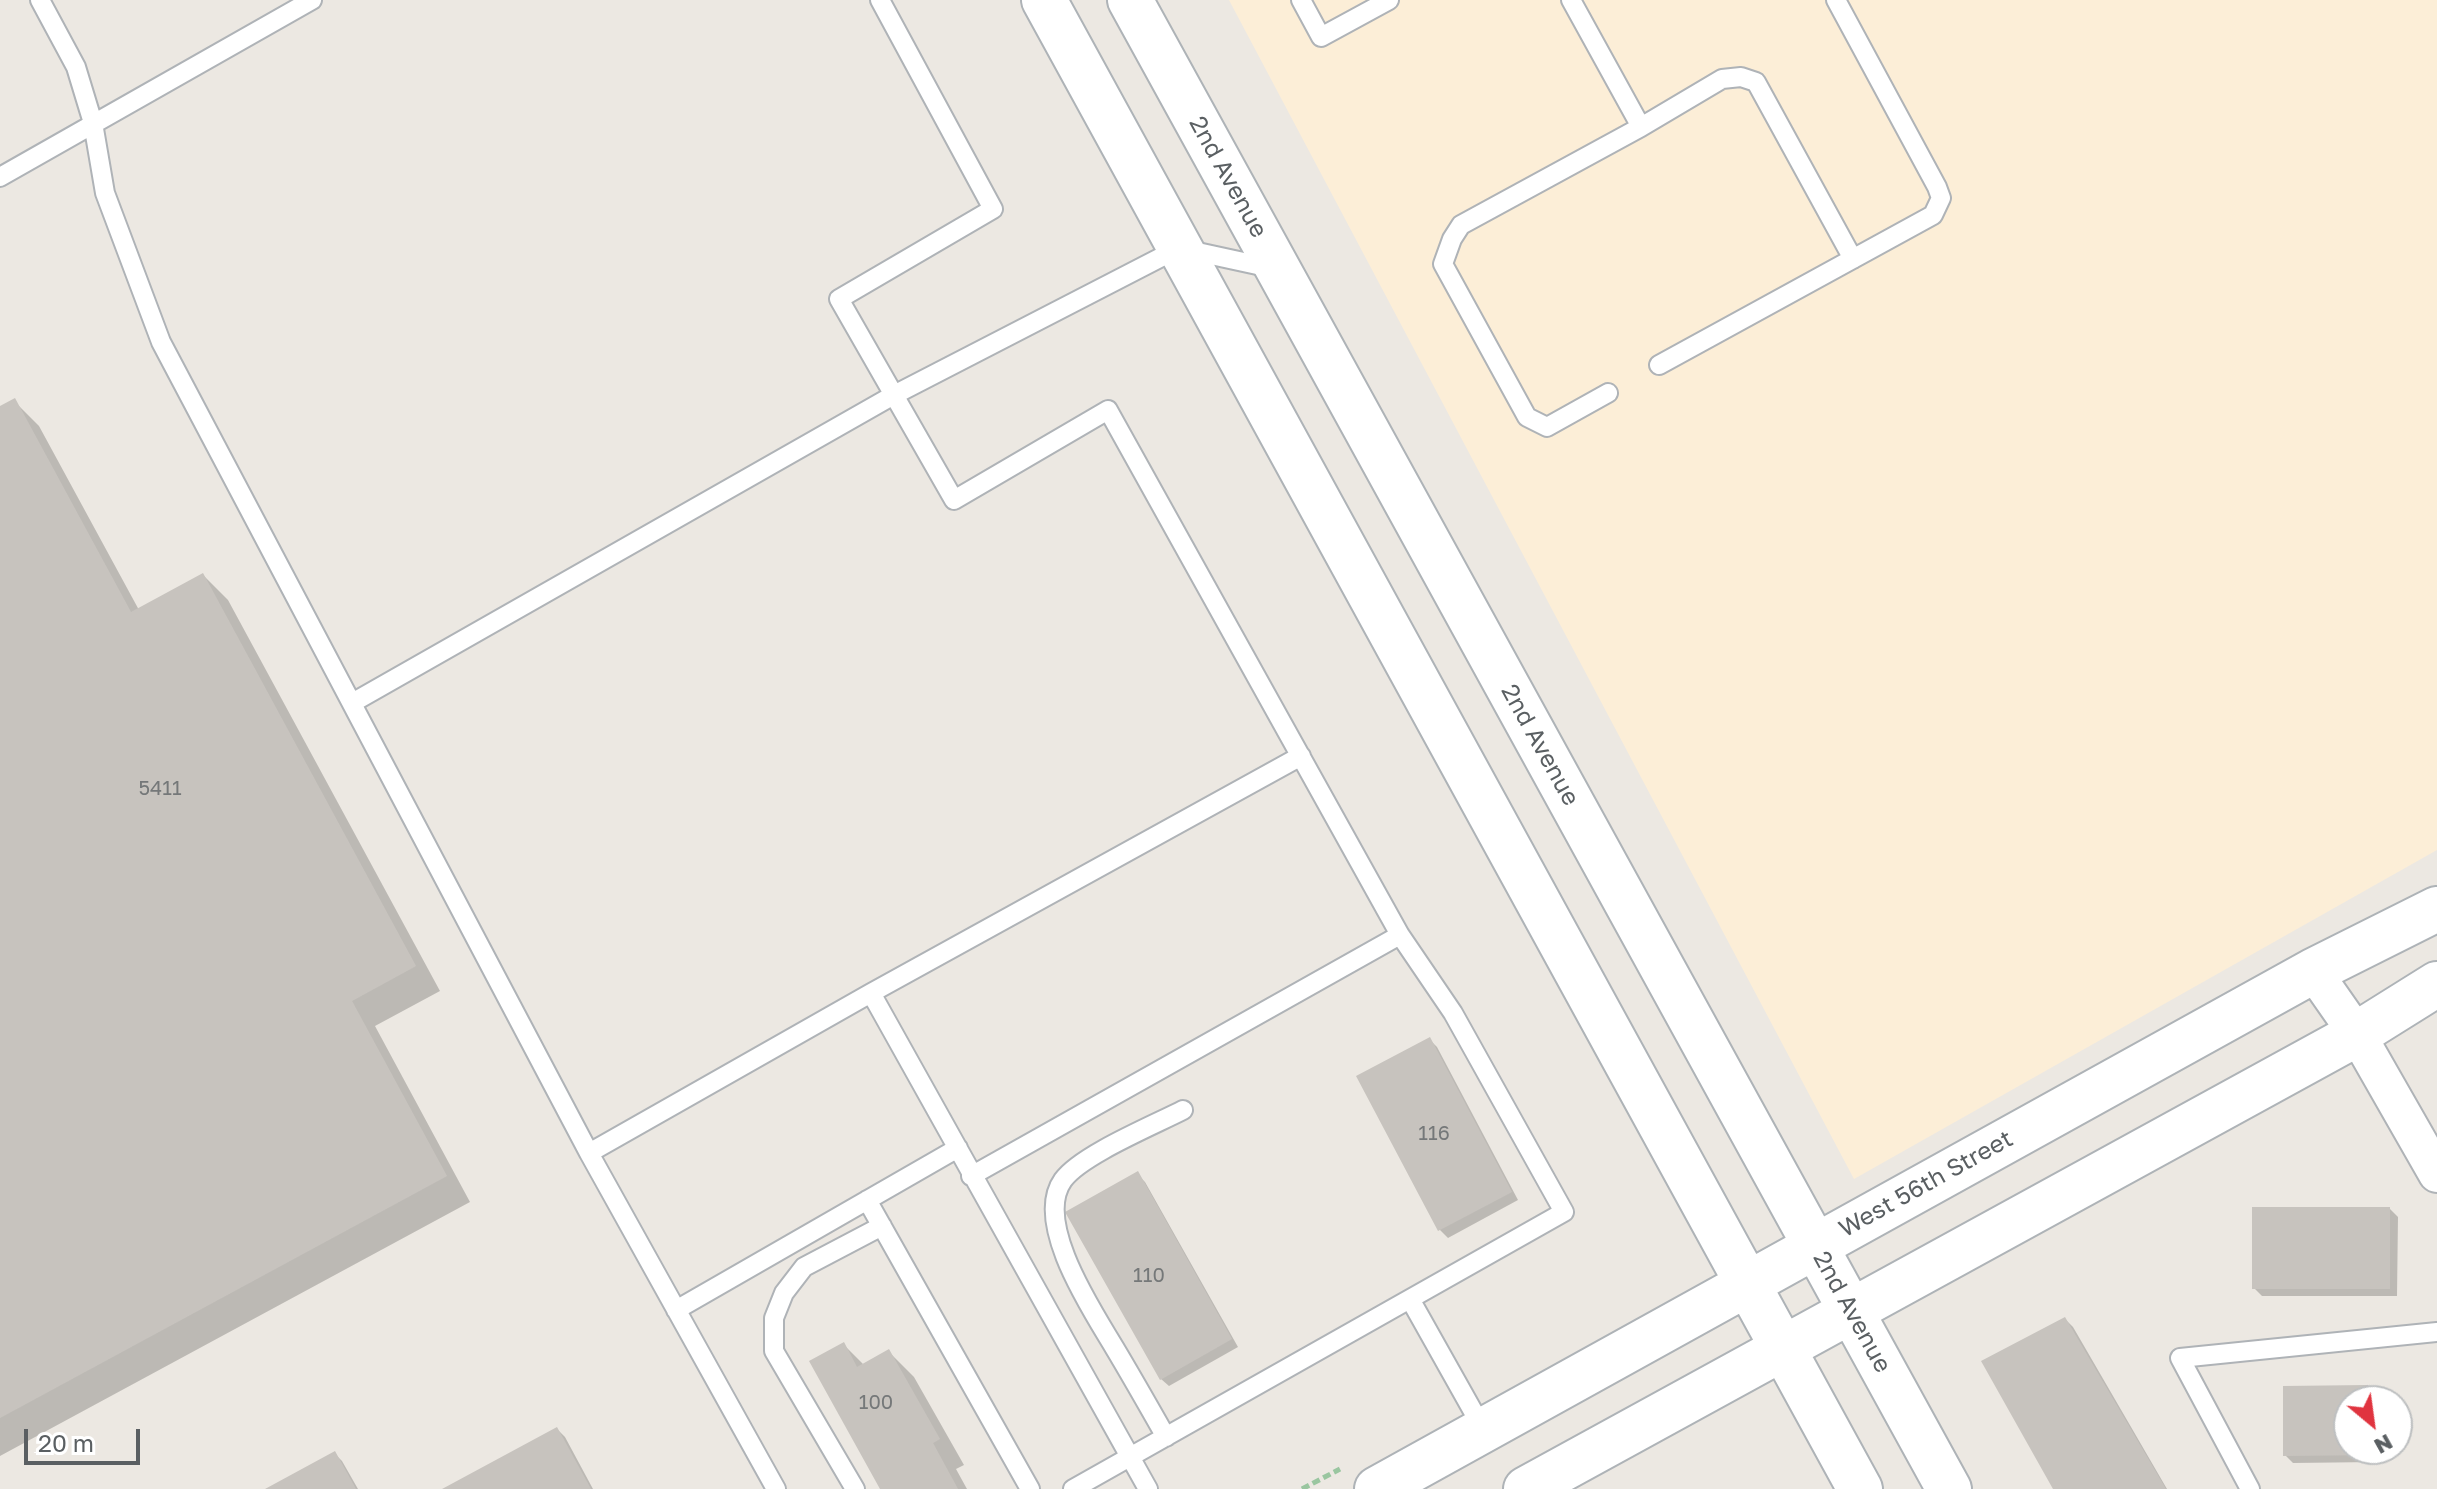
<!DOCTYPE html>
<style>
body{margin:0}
#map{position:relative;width:2437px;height:1489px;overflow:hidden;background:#ece8e2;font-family:"Golos Text",sans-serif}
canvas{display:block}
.north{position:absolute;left:2333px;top:1385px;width:80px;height:80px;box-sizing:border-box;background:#fff;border:2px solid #bdbfc0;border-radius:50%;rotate:151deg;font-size:22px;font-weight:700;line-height:32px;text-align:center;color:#5a5f62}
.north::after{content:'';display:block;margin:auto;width:28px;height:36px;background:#e0343f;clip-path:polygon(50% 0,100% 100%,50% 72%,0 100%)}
.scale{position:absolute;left:24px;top:1429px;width:116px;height:36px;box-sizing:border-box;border:4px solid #5a5f62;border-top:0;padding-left:10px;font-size:24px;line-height:28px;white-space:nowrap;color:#5a5f62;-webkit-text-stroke:6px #fff;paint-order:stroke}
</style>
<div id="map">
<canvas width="2437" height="1489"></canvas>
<div class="north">N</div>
<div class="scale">20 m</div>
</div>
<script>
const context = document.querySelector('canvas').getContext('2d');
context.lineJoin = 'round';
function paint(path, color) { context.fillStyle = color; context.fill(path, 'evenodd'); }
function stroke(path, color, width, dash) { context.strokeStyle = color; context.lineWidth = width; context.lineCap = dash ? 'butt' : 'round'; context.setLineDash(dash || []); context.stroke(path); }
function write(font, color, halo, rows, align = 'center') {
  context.font = font + ' "Golos Text",sans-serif'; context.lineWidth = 7; context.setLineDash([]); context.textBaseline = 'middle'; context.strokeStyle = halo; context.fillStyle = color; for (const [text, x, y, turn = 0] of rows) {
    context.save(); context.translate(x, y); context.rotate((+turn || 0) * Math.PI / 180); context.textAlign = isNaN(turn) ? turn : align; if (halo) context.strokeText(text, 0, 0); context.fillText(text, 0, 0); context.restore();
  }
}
paint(new Path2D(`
 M1229,0H2437V850L1854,1179Z`), '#fceed7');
paint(new Path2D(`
 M14,401L39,426L139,610L203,575L228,600L440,991L375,1026L470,1202L0,1456V408Z
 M1429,1039L1437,1047L1518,1200L1448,1238L1440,1230Z
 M1137,1174L1145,1182L1238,1347L1169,1386L1161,1379Z
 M2390,1209L2398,1217L2397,1296H2262L2254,1288Z
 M2065,1319L2073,1327L2167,1489H2056Z
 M843,1344L864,1365L889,1352L914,1377L964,1465L956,1469L967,1489H883Z
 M2367,1387L2375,1395V1401H2349V1449H2375L2376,1462L2293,1463L2285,1455V1388Z
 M557,1429L565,1437L593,1489H446Z
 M334,1453L342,1461L358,1489H269Z`), '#0003');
paint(new Path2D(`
 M15,398L131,612L203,573L416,966L352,1001L447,1176L0,1418V406Z
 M1430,1037L1512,1192L1438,1231L1356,1076Z
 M1138,1171L1232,1339L1160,1380L1065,1212Z
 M2252,1207H2390V1289H2252Z
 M2065,1317L2166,1489H2053L1981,1361Z
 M844,1342L857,1367L889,1349L940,1439L933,1443L958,1489H880L809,1361Z
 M2368,1385V1401H2349V1449H2368V1455L2283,1456V1386Z
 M557,1427L591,1489H442Z
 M335,1451L356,1489H265Z`), '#c7c3be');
const lane = new Path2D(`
 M40,0L76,67L93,123L105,193L161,342L589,1153L776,1489
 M880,0L993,209L839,299L954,500L1108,410L1400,935L1453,1013L1564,1212L1073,1489
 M1301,0L1321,37L1389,0
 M1571,0L1641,127L1461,225L1452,239L1443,264L1527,417L1547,427L1608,393
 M1641,127L1722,79L1741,77L1756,82L1853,259
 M0,177L312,0
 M1659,365L1933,215L1941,198L1937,187L1836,0
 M352,703L892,396L1179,248L1271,268
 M871,993L1148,1489
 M589,1153L871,993L1301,756
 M971,1176L1400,935
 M867,1200L1030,1489
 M1410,1299L1483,1429
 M676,1310L958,1148
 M1166,1437C1149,1407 1132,1377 1114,1347C1092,1310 1033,1222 1063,1180C1081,1155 1154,1125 1183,1110
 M855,1489L774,1351V1318L784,1293L804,1267L882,1226
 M2250,1489L2180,1358L2437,1332`);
const street = new Path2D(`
 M2313,971L2357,1034L2437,1174`);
const secondary = new Path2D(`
 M1044,0L1860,1489
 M1130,0L1949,1489
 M1377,1489L2313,971L2437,909
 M1526,1489L2357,1034L2437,984`);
stroke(lane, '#afb3b7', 22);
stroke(street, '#afb3b7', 40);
stroke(secondary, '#aeb3b7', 48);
stroke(new Path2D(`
 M1302,1489L1340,1469`), '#9ac6a0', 5, [8, 4]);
stroke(lane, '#fff', 18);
stroke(street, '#fff', 36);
stroke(secondary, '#fff', 44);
write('20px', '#757879', null, [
 ["5411",160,789],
 ["116",1434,1134],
 ["110",1149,1276],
 ["100",876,1403]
]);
write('24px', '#5a5f62', '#fff', [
 ["2nd Avenue",1228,177,61],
 ["2nd Avenue",1540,745,61],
 ["West 56th Street",1926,1184,-29],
 ["2nd Avenue",1852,1312,61]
]);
</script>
